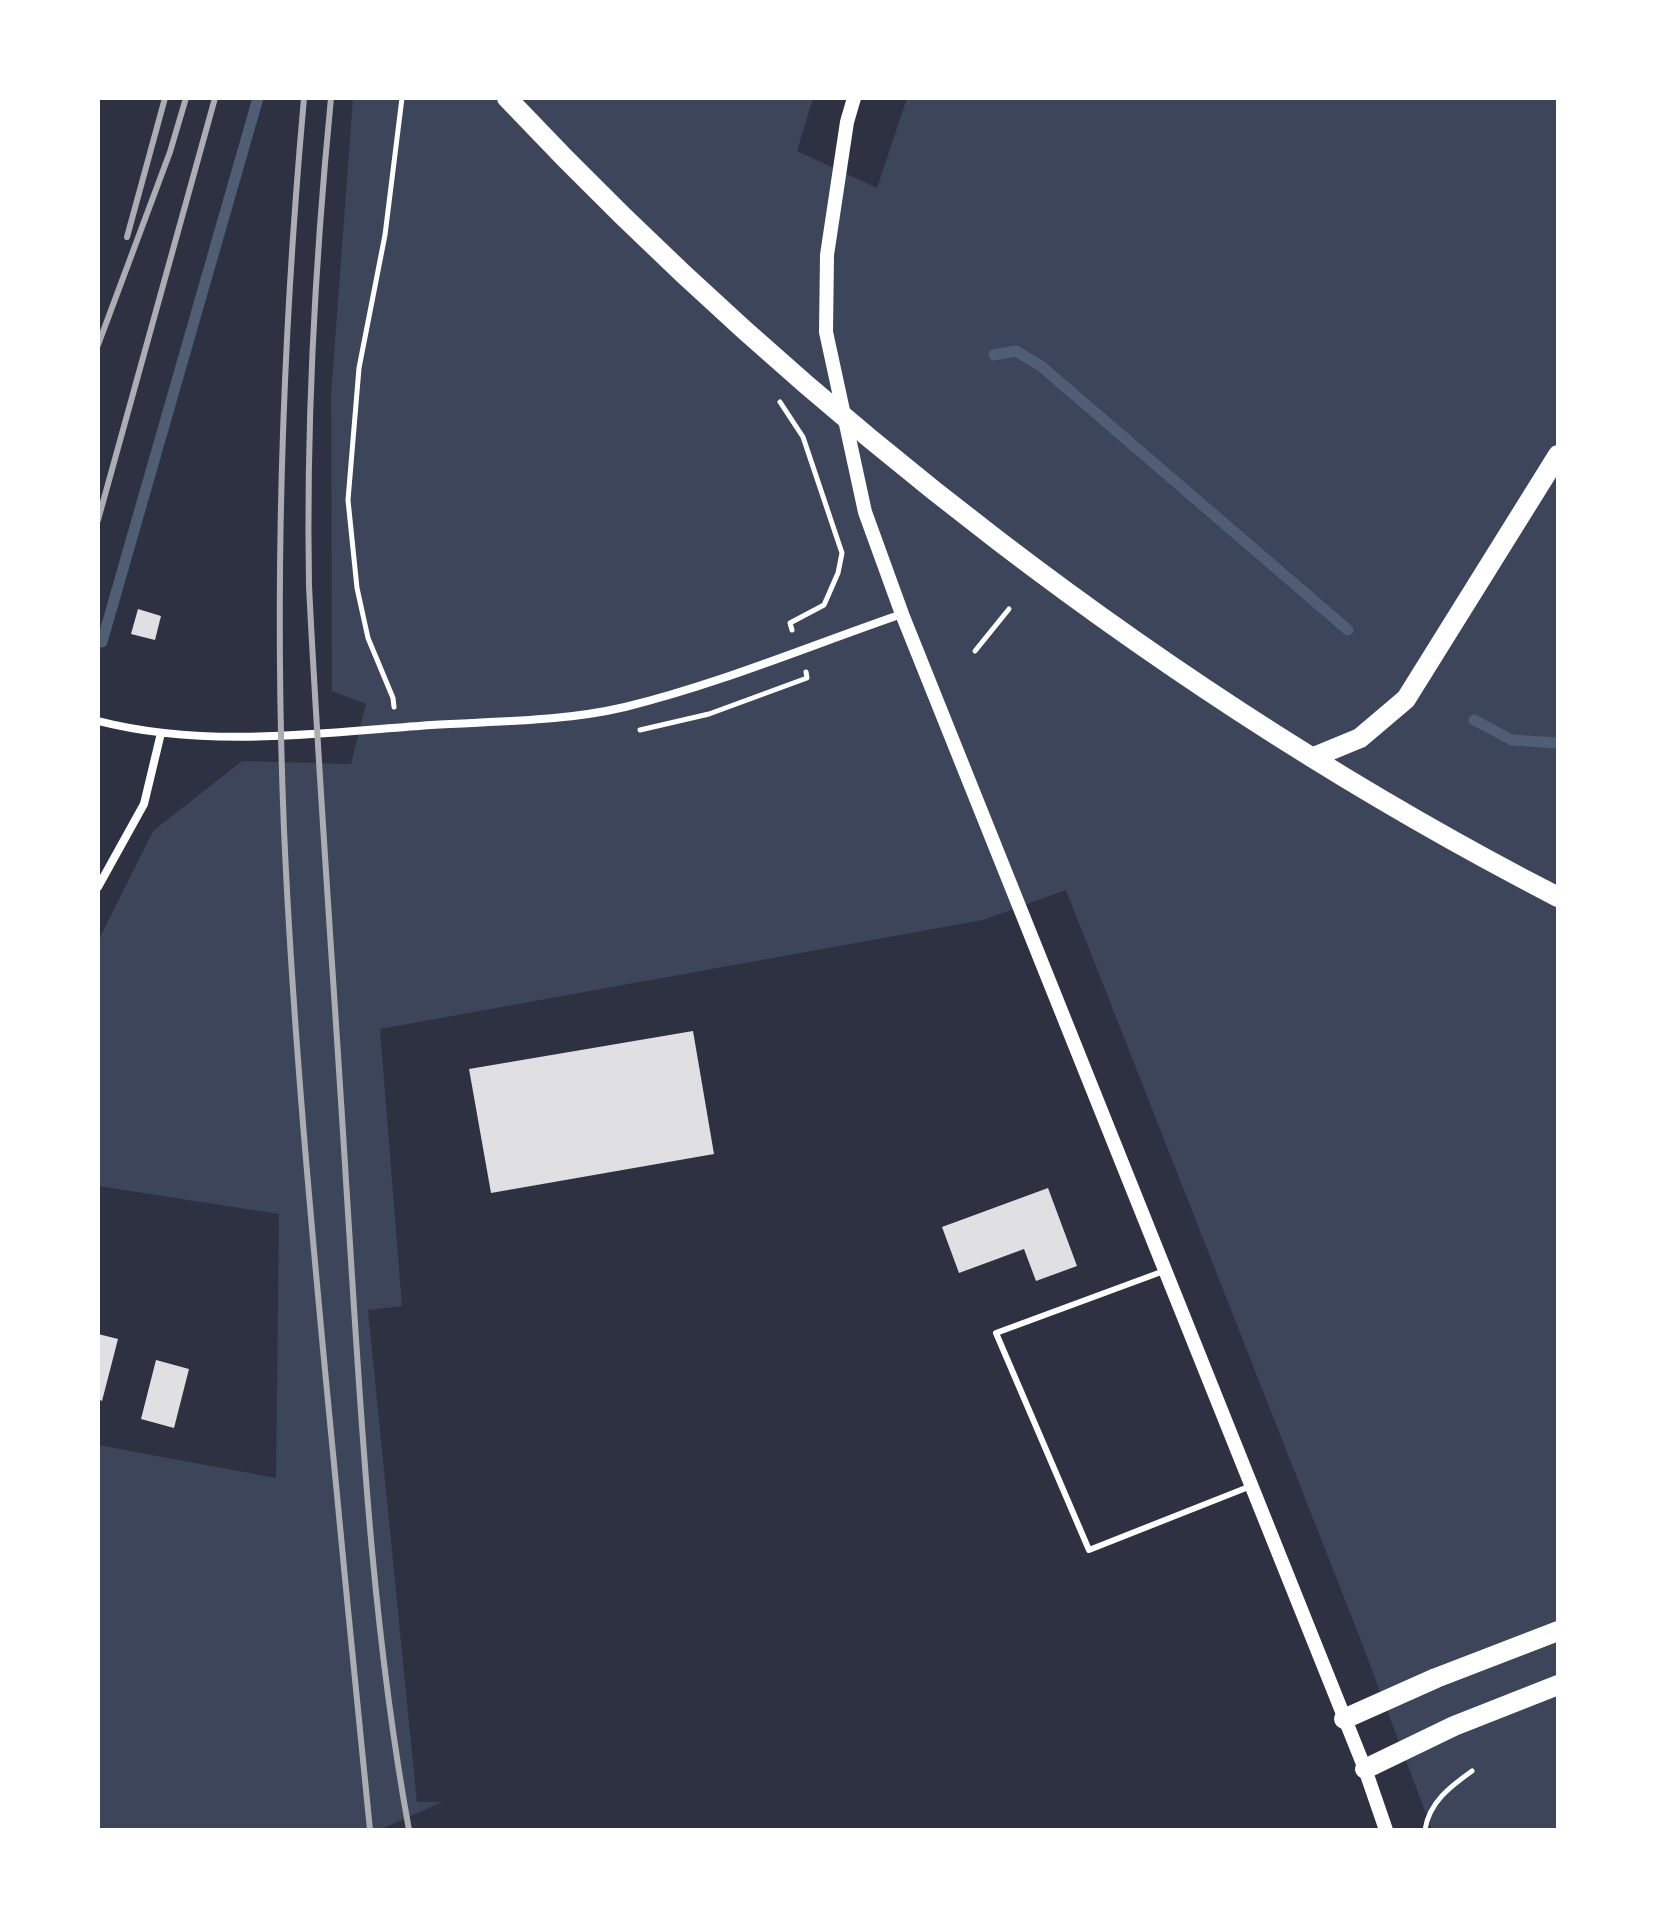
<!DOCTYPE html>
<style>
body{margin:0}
#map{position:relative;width:1656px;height:1928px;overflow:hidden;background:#2d3142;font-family:Barlow,sans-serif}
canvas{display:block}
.frame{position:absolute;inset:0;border:100px solid #fff;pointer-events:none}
</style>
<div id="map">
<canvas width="1656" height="1928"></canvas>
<div class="frame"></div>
</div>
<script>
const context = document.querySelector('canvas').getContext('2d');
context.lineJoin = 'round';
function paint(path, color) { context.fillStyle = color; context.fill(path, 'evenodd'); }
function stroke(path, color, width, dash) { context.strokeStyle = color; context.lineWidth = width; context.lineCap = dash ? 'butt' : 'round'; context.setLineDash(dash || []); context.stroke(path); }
paint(new Path2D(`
 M353,98H813L797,151L877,188L907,98H1558V1830H1432L1358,1633L1066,890L983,920L380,1029L402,1306L368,1310L417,1802H442L379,1830H98V1445L276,1478L279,1214L98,1186V941L153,831L242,761L351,764L366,704L332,691L331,395Z`), '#3c4559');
stroke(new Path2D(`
 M994,355L1016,351L1041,366L1348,630
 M102,642L258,98
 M1474,720L1512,740L1558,743`), '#4f5d75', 11);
paint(new Path2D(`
 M138,609L161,616L155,640L131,634Z
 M693,1031L714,1154L491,1193L469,1069Z
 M1048,1188L1077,1266L1036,1281L1024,1249L959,1273L942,1227Z
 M98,1334L118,1339L102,1401L98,1399Z
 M156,1360L189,1369L174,1428L141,1419Z`), '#e0e0e3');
stroke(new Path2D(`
 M780,402L803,437L842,553L838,573L824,605L790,623L792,630
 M975,651L1009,609
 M394,707L393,698L368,638L357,588L348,500L359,368L385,235L402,98
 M640,730L709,714L807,678L806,672
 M1425,1830C1429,1802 1451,1786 1472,1771`), '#fff', 5);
stroke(new Path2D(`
 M1164,1271L996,1333L1089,1550L1251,1486`), '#fff', 6);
stroke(new Path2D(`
 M98,721C207,749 320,733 431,725C496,721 561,722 625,707C719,684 809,646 902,614
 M98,887L144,804L161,733`), '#fff', 8);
stroke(new Path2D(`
 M854,98L847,122L827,255L826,332L865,512L902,614L1365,1769L1386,1830`), '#fff', 14);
stroke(new Path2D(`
 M507,98C806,415 1170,697 1558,897
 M1314,757L1360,738L1406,699L1558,455
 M1344,1719L1436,1678L1558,1631
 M1365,1769L1454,1726L1558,1685`), '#fff', 20);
stroke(new Path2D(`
 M304,98C282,342 274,586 284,830C292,1010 308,1190 325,1370C340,1523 354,1677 370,1830
 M331,98C315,261 306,423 309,586C319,785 334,983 346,1181C360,1398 370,1616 409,1830
 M127,237L165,98
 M98,345L170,152L186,98
 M98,520L215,98`), '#abadb3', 6);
</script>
